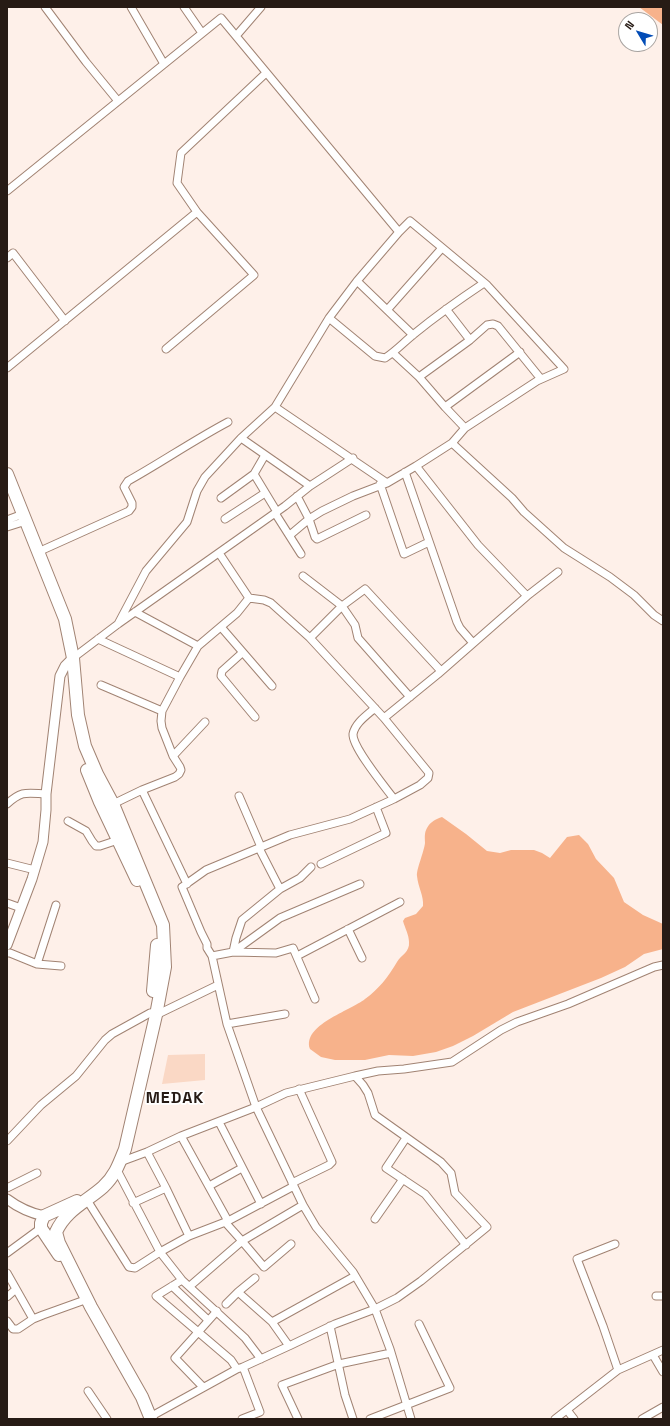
<!DOCTYPE html>
<style>
body{margin:0}
#map{position:relative;width:670px;height:1426px;overflow:hidden;background:#fef0e9;font-family:"Space Grotesk",sans-serif}
canvas{display:block}
.frame{position:absolute;inset:0;border:8px solid #271b15;pointer-events:none}
.north{position:absolute;left:618px;top:12px;width:40px;height:40px;box-sizing:border-box;background:#fff;border:1px solid #a9a4a1;border-radius:50%;rotate:308deg;font-size:11px;font-weight:700;line-height:16px;text-align:center;color:#271b15}
.north::after{content:'';display:block;margin:auto;width:14px;height:18px;background:#024cb6;clip-path:polygon(50% 0,100% 100%,50% 72%,0 100%)}
</style>
<div id="map">
<canvas width="670" height="1426"></canvas>
<div class="frame"></div>
<div class="north">N</div>
</div>
<script>
const context = document.querySelector('canvas').getContext('2d');
context.lineJoin = 'round';
function paint(path, color) { context.fillStyle = color; context.fill(path, 'evenodd'); }
function stroke(path, color, width, dash) { context.strokeStyle = color; context.lineWidth = width; context.lineCap = dash ? 'butt' : 'round'; context.setLineDash(dash || []); context.stroke(path); }
function write(font, color, halo, rows, align = 'center') {
  context.font = font + ' "Space Grotesk",sans-serif'; context.lineWidth = 3.5; context.setLineDash([]); context.textBaseline = 'middle'; context.strokeStyle = halo; context.fillStyle = color; for (const [text, x, y, turn = 0] of rows) {
    context.save(); context.translate(x, y); context.rotate((+turn || 0) * Math.PI / 180); context.textAlign = isNaN(turn) ? turn : align; if (halo) context.strokeText(text, 0, 0); context.fillText(text, 0, 0); context.restore();
  }
}
paint(new Path2D(`
 M205,1054V1080L162,1084L168,1055Z`), '#fad8c5');
paint(new Path2D(`
 M639,7H663V25Z
 M442,817L466,834L487,851L500,853L511,850H534L542,853L550,858L567,837L579,835L588,844L596,859L614,878L624,902L643,915L663,924V949L644,954L625,967L601,978L513,1012L473,1036L453,1046L436,1052L413,1056L389,1055L365,1060H335L321,1057L310,1049C302,1025 350,1011 365,999C379,989 388,977 397,962C401,955 410,952 409,942C409,935 405,928 403,921L405,918L416,914L423,906C424,896 418,887 417,876C416,870 424,852 425,843C425,838 424,833 427,828C430,822 436,819 442,817Z`), '#f7b28b');
const street = new Path2D(`
 M45,7L86,62L118,101
 M131,7L164,64
 M184,7L202,33
 M236,36L261,7
 M7,191L221,18L399,232
 M197,212L177,183L181,153L266,73
 M7,258L13,253L65,321
 M357,281L413,335
 M388,309L442,248
 M446,309L470,340
 M329,318L375,356L385,358C396,351 404,342 414,334C436,316 460,299 484,283
 M393,353L419,377L445,407L465,428
 M7,368L197,212L254,275L166,349
 M419,377L470,340L487,325L493,324L498,326L541,379
 M275,407L387,483L353,496L322,511L309,519L290,535
 M445,407L520,352
 M241,438L310,486
 M452,443L512,498L524,512L564,548L610,577L634,595L654,615L663,621
 M405,472L457,622L460,628L473,643
 M254,474L277,512
 M380,484L404,554L429,542
 M297,496L309,519L315,537L317,539L366,515
 M221,498L254,474L265,455
 M275,513L301,554
 M225,519L265,493
 M7,520L23,514
 M7,527L26,521
 M38,552L129,511L132,507V503L124,487L128,481C162,462 194,440 228,422
 M303,576L342,606L355,625L358,638L410,697L412,695
 M527,596L558,572
 M249,598L264,600L271,603L310,638L342,606L365,589L441,671
 M135,612L198,646
 M118,624L146,571L187,522L197,491L205,477L241,438L275,407L329,318L357,281L399,232L410,221L487,285L564,369L537,381L465,428L452,443L416,466
 M221,627L272,686
 M98,639L180,677L162,711L161,721L162,728L173,756L180,767L181,770L179,774L175,777L142,790L113,804
 M242,653L222,671L221,676L255,717
 M73,658L118,624L285,506L310,486L353,458
 M180,677L198,646L237,613L249,598L219,553
 M101,685L162,711
 M375,708C367,715 355,723 353,734C352,747 385,787 394,799
 M384,718L438,674L527,596L478,545L416,466L387,483
 M173,756L205,722
 M142,790L187,884
 M239,796L261,847L260,850L280,889L242,920L236,938L233,952L276,953L293,948L315,999
 M7,804C22,790 27,793 46,794
 M68,821L86,831L92,841L96,846H100L118,840
 M7,863L35,870
 M321,864L386,833L376,807
 M280,889L300,878L311,867
 M7,903L21,908
 M348,929L362,958
 M7,953H10L37,964L61,966
 M212,956L233,952L280,918L360,884
 M297,956L400,902
 M37,964L56,905
 M156,1015L218,985
 M227,1024L285,1014
 M355,1076L378,1071L404,1069L452,1062L501,1030L517,1022L568,1004L654,967L663,965
 M219,1122L261,1204
 M181,1136L228,1221
 M406,1138L386,1168L425,1194L466,1245
 M7,1141L41,1105L76,1076L105,1040L112,1034L150,1013
 M147,1152L166,1188L189,1236
 M120,1162L147,1152L181,1136L256,1107L303,1205L316,1227L353,1272L375,1309L390,1349L411,1419
 M117,1170L160,1252L182,1280L245,1338L261,1359
 M292,1183L329,1165L332,1162L299,1089
 M209,1186L242,1168
 M7,1188L37,1173
 M87,1200L129,1267L135,1268L160,1252L189,1236L228,1221L294,1186
 M133,1203L166,1188
 M375,1219L403,1179
 M291,1244L264,1267L242,1241L303,1205
 M615,1244L577,1259L603,1326L618,1370
 M7,1253L41,1228
 M7,1273L33,1319
 M182,1280L156,1296L231,1360L237,1369L243,1367
 M172,1286L208,1320
 M190,1286L242,1241L225,1222
 M238,1292L255,1278
 M656,1296H663
 M7,1297L16,1289
 M226,1304L238,1292L272,1322
 M7,1321L13,1329H18L33,1319L43,1315L82,1301
 M330,1326L345,1395L353,1419
 M289,1346L335,1324L375,1309L397,1298L421,1281L487,1227L455,1193L451,1173L441,1162L375,1115L368,1093L363,1085L355,1076L286,1093L256,1107L227,1024L212,956L207,948V944L201,932L182,887L206,870L290,835L350,819L394,799L420,785L428,778L429,773L384,718L310,638
 M653,1355L663,1372
 M203,1387L175,1358L217,1311
 M88,1391L107,1419
 M567,1410L574,1419
 M150,1417L237,1369
 M242,1419L260,1412L243,1367L289,1346L272,1322L355,1276
 M298,1419L282,1385L339,1364L391,1353
 M370,1419L450,1388L419,1324
 M555,1419L618,1370L663,1350
 M642,1419L663,1407`);
const secondary = new Path2D(`
 M7,945L32,879L43,842L46,810V794L60,676L65,666L73,658
 M7,1199C19,1208 30,1213 44,1216`);
const highway = new Path2D(`
 M7,474L65,619L73,658L78,715L85,746L97,774L113,804L163,925L165,967L156,1015L125,1149C119,1164 115,1176 103,1187C86,1202 66,1210 56,1232L59,1243L91,1307L142,1397L151,1419
 M87,770L100,802L137,880
 M153,991L157,945
 M59,1255L41,1228V1223L44,1216L77,1201`);
stroke(street, '#a18373', 9);
stroke(secondary, '#a18373', 11);
stroke(highway, '#a18373', 14);
stroke(street, '#fff', 7);
stroke(secondary, '#fff', 9);
stroke(highway, '#fff', 12);
context.letterSpacing = '1px';
write('bold 16px', '#271b15', '#fff', [
 ["MEDAK",175,1099]
]);
context.letterSpacing = '0px';
</script>
